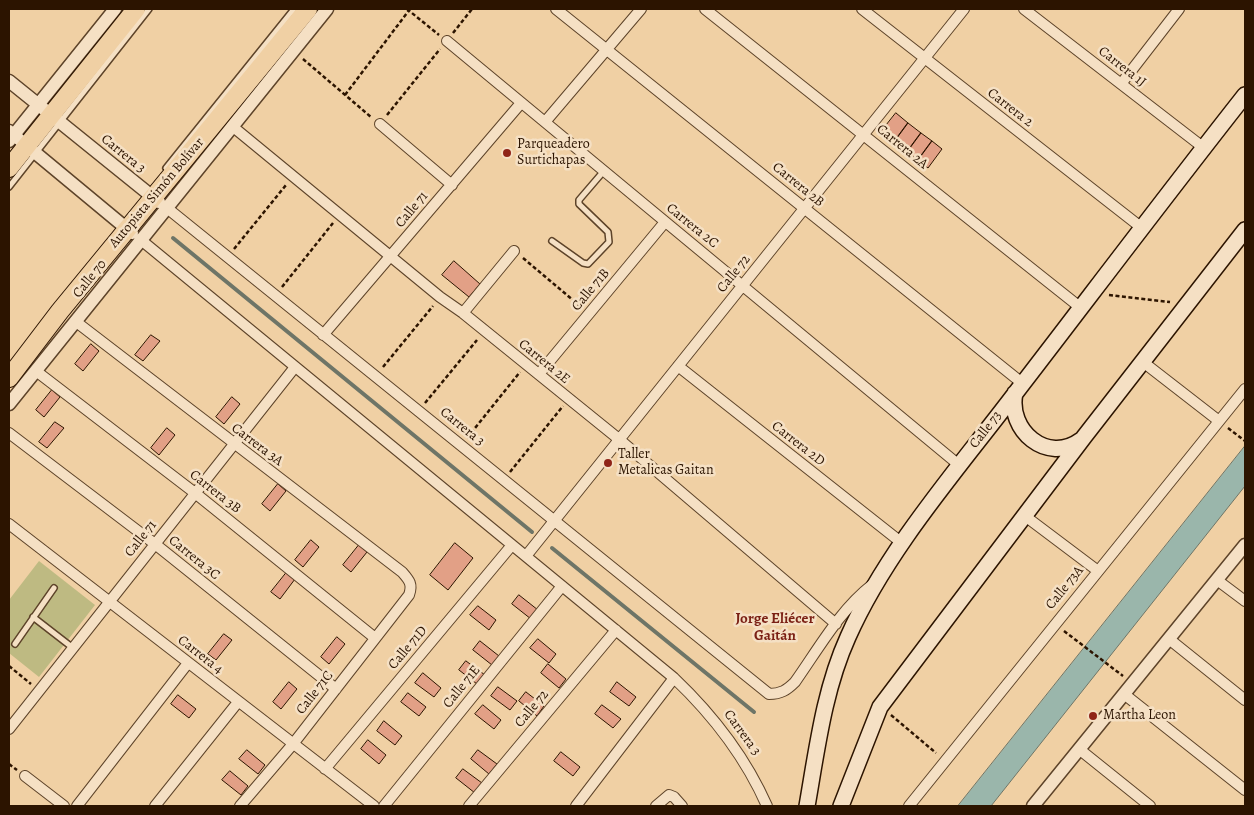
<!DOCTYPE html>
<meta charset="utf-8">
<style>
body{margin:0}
#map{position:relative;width:1254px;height:815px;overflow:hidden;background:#f0d0a4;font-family:Alegreya,serif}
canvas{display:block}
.frame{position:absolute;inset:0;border:10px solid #2c1400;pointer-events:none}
</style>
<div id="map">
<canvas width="1254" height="815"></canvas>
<div class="frame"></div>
</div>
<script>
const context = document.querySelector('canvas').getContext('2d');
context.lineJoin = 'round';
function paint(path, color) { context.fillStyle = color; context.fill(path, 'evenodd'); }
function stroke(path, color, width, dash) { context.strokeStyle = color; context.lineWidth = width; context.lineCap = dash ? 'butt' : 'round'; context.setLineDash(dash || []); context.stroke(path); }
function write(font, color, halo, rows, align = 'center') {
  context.font = font + ' Alegreya,serif'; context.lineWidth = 5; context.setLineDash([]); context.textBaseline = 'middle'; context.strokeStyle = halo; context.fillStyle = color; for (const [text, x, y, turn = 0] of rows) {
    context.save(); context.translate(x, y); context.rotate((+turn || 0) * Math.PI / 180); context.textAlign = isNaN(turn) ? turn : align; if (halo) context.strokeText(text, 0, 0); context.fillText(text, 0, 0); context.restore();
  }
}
paint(new Path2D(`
 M39,561L95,605L39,677L9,653V600Z`), '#beba82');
const water = new Path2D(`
 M1245,446V486L991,806H958Z`);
paint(water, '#9ab6ab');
stroke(water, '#6e7567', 1);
stroke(new Path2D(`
 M173,238L532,532
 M552,548L754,712`), '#6e7567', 4);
const building = new Path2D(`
 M896,113L908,123L894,142L881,132Z
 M908,123L921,133L907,152L894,142Z
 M921,133L932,141L918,160L907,152Z
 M932,141L942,149L928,168L918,160Z
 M454,261L480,284L469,297L442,275Z
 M151,335L160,341L143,361L135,355Z
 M91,344L99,351L83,371L75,364Z
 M52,390L60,397L44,417L36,410Z
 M232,397L240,404L224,424L216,417Z
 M55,422L64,428L47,448L39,442Z
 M167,428L175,435L159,455L151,448Z
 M278,484L286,491L270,511L262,504Z
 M311,540L319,547L303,567L295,560Z
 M455,543L473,558L448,590L430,575Z
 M359,545L367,552L351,572L343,565Z
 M287,572L295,579L280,599L271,592Z
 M519,595L538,610L531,619L512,604Z
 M478,606L496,620L489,630L470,615Z
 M224,634L232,640L216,660L208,654Z
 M337,637L345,644L329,664L321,657Z
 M538,639L556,654L549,663L530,648Z
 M480,641L499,656L492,665L473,650Z
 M466,661L485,675L477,684L459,670Z
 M548,664L566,679L559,688L541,673Z
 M423,673L441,688L434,697L415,683Z
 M289,682L297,689L281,709L273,702Z
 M617,682L636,697L629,706L610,692Z
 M498,687L517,701L510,710L491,696Z
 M526,692L544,706L537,716L519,701Z
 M408,693L426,707L419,716L401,702Z
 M178,695L196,709L189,718L171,704Z
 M483,705L501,720L494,729L475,714Z
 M602,705L621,719L613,728L595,714Z
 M384,721L402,736L395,745L377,731Z
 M368,740L386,755L379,764L361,749Z
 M247,750L265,765L258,774L239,759Z
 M478,750L497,764L489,774L471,759Z
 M561,752L580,767L573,776L554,761Z
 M463,769L482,783L475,793L456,778Z
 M230,771L248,786L241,795L222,780Z`);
paint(building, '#e2a086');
stroke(building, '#2c1400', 1);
const service = new Path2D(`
 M166,168L294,9
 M9,187L149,9
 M552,241L583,263L588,264L609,242L608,232L579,204V200L603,172
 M33,617L73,648
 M15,644L54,588`);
const minor = new Path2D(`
 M556,9L1022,383
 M705,9L1081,308
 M862,9L1142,228
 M1024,9L1204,148
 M447,41L959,465
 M1121,84L1179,9
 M545,122L641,9
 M380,124L452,185
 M232,126L440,297L463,313L620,440L836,624
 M167,208L769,694C781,694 787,690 795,682C819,648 840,610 872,585
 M141,240L674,678C714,716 745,756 767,806
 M463,313L514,251
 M75,321L402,572C409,580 413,584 409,595L293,744L240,806
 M323,335L521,103
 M1143,362L1219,421
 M678,366L902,543
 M36,371L195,493L375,638
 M539,374L665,222
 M9,433L155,544L336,689
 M1025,516L1098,571
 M9,524L374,806
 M526,556L964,9
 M1217,580L1245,601
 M1169,639L1245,700
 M1124,694L1245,790
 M9,729L295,367
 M1079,749L1150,806
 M325,769L512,545
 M25,776L64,806
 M77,806L188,663
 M155,806L238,702
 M384,806L562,586
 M469,806L616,630
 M576,806L674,678
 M656,806L669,795L674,797L682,806
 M909,806L1245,389`);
const tertiary = new Path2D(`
 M9,81L159,202
 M9,131L132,233
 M9,141L115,9
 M9,404L327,9
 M1033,806L1245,545`);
const secondary = new Path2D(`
 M1015,393C1007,430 1047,465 1081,440
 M807,806C817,749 824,690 848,637C886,551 957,470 1014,395C1091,295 1167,194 1245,95
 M841,806L880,707L1084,437L1245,230`);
const trunk = new Path2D(`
 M9,168L136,9
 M9,378L60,311L308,9`);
stroke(service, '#5d4329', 8);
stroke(minor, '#5d4329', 12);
stroke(tertiary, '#5d4329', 15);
stroke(secondary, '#2c1400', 18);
stroke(trunk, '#2c1400', 20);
stroke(new Path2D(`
 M407,9L439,35
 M453,33L472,9
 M303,59L371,117
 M345,95L410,9
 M387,115L440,49
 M234,249L286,185
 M523,258L580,306
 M282,287L333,223
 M1109,295L1170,302
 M383,367L433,306
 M425,403L477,340
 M1228,428L1245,441
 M467,438L520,372
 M510,472L563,406
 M1064,631L1123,676
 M9,666L31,684
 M891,715L936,753
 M9,764L17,770`), '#2c1400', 2.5, [4, 2.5]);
stroke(service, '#f5e0c4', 5);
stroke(minor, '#f5e0c4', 10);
stroke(tertiary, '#f5e0c4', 12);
stroke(secondary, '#f5e0c4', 15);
stroke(trunk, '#f0d0a4', 18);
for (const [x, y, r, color] of [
 [507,153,5,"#8f2418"],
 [608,463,5,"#8f2418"],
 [1093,716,5,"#8f2418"]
]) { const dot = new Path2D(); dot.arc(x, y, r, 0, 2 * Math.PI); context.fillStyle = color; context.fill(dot); stroke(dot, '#f5e0c4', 2); }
write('14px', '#2c1400', '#f5e0c4', [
 ["Carrera 1J",1122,67,38],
 ["Carrera 2",1010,108,38],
 ["Carrera 2A",902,147,39],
 ["Carrera 3",123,154,39],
 ["Carrera 2B",798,185,39],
 ["Autopista Simón Bolívar",157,193,-50],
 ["Calle 71",412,210,-50],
 ["Carrera 2C",692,226,39],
 ["Calle 72",734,274,-51],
 ["Calle 70",90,279,-51],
 ["Calle 71B",591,290,-50],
 ["Carrera 2E",544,362,39],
 ["Carrera 3",462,427,39],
 ["Calle 73",986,430,-52],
 ["Carrera 2D",798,444,38],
 ["Carrera 3A",257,445,37],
 ["Carrera 3B",215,492,38],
 ["Calle 71",141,539,-52],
 ["Carrera 3C",194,558,39],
 ["Calle 73A",1065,588,-51],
 ["Calle 71D",408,648,-50],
 ["Carrera 4",200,655,38],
 ["Calle 71E",462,687,-51],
 ["Calle 71C",315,693,-52],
 ["Calle 72",532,709,-50],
 ["Carrera 3",742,733,54]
]);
write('14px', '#2c1400', '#f5e0c4', [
 ["Parqueadero",517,145],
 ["Surtichapas",517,161],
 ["Taller",618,455],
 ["Metalicas Gaitan",618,471],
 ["Martha Leon",1103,716]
], 'left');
write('bold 15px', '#7a1f14', '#f5e0c4', [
 ["Jorge Eliécer",775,619],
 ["Gaitán",775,636]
]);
</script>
